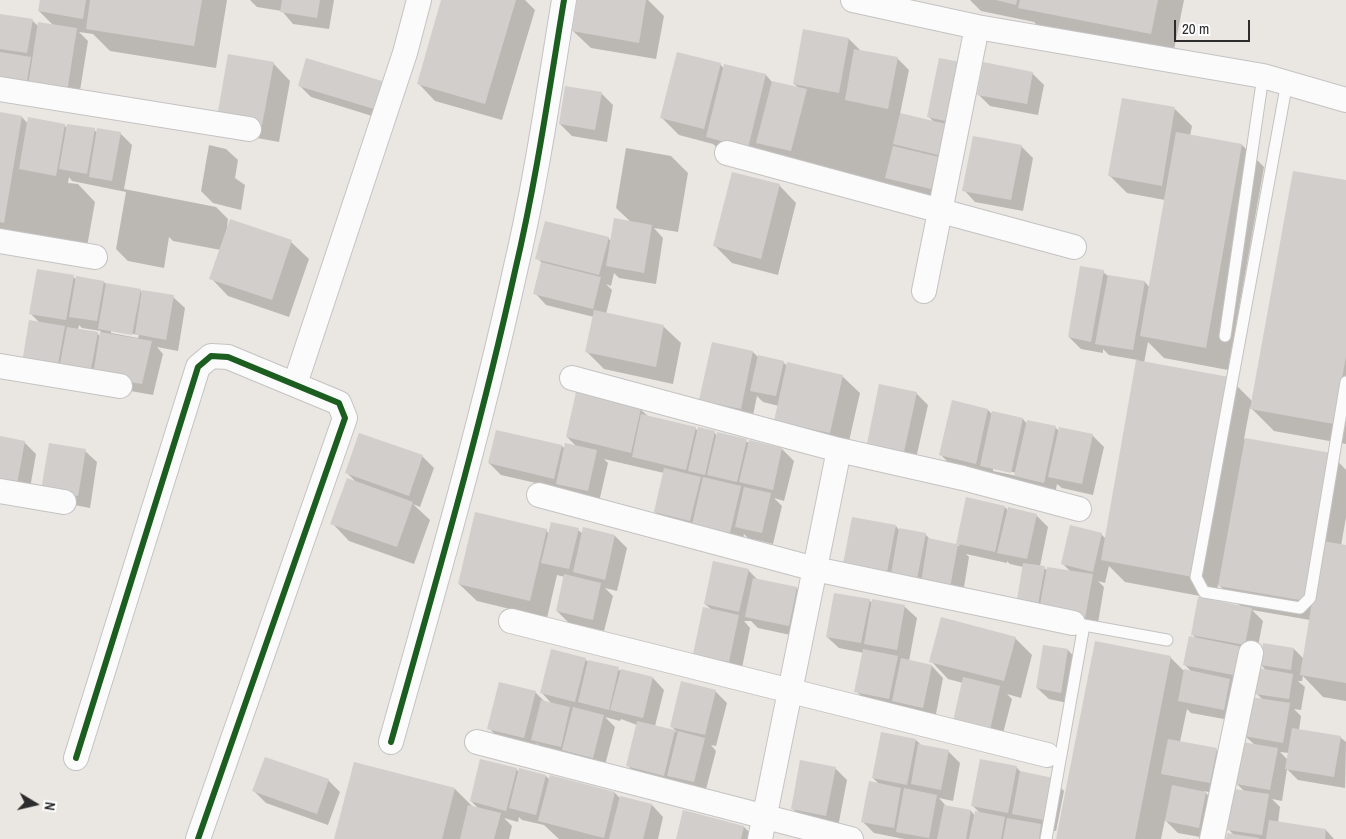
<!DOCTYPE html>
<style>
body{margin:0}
#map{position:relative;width:1346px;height:839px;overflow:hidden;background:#eae6e2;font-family:"Archivo Narrow",sans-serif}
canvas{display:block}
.north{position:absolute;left:10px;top:779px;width:50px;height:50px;-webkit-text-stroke:4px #fff;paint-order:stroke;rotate:99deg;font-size:14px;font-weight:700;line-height:20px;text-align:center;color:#2c2c2c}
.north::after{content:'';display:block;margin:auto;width:18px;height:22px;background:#2c2c2c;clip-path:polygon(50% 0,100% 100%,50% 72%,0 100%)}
.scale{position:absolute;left:1174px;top:20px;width:76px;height:22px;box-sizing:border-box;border:2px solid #2c2c2c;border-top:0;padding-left:6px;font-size:15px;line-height:18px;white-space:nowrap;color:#2c2c2c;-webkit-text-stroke:4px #fff;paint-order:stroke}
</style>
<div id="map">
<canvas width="1346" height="839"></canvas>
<div class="north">N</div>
<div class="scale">20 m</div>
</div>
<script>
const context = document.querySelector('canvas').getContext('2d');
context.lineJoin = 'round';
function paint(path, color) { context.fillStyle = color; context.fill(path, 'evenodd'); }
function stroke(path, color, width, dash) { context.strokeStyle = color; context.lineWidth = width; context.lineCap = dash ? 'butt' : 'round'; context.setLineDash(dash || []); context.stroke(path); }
paint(new Path2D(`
 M41,0H227L216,68L110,51L93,34L79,32L88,41L78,103L0,92V15L32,20L39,27L54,26L39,11Z
 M250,0H334L329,29L293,24L282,11L257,7Z
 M443,0H525L535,10L502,120L435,101L418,83Z
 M579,0H648L664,16L656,59L591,48L573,31Z
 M970,0H1184L1173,55L1042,30L1034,22L981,11Z
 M804,31L849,39L861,51L897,58L909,70L900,114L934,122L929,117L961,63L943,200L898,189L894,185L893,188L724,154L713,144L679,135L661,117L720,64L724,69L725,65L766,75L772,82L800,89L794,84Z
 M273,63L290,81L279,142L235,134Z
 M1032,73L1044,85L1038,115L990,106L978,94Z
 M381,82L393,94L385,120L311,97L299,85Z
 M601,93L613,105L607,142L572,136L560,124Z
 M1175,109L1192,126L1190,136L1242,145L1264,167L1228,370L1164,358L1148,342L1144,363L1229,378L1253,402L1346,181V444L1274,431L1250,407L1244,439L1331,454L1346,470V517L1341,546L1346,547V701L1323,697L1303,676L1302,681H1298L1305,687L1301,710L1294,709L1301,716L1299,730L1340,737L1346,742L1345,788L1298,780L1287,769L1282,801L1272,799L1280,807L1278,823L1326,830L1334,839H1227L1234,835L1228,829L1245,792L1237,784L1255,745L1245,736L1264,701L1256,693L1267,671L1261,665L1294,649L1304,659L1310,620L1252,610L1263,621L1256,656L1235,721L1191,713L1187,709L1180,742L1216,750L1228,761L1221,795L1204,791L1218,805L1211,839L1178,833L1165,820L1161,839H1057L1170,657L1183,670L1192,672L1185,665L1197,639L1192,634L1241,607L1218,584L1216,599L1125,582L1109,566L1105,583L1098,581L1104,587L1097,629L1029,617L1023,567L1010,564L1007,561V563L966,554L969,557L962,599L856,575L896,526L899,530L925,534L931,540L960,546L957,543L1005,507L1008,511L1036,515L1048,527L1040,566L1047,570L1071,572L1063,564L1101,534L1106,539L1138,360L1109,355L1103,349V353L1081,349L1069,337L1103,272L1108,276L1145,282L1150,288L1165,200L1127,193L1110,176ZM1280,752L1289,753L1288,760Z
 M0,114L22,117L28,124L64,125L68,129L94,130L98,133H120L132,145L124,189L216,207L228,219L227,227L291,242L309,259L289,317L228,296L211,278L221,250L173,241L169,237L164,268L128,261L116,249L126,192L72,181L69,177L68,183L78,184L95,202L85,258L0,236Z
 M209,145L226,149L238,160L235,178L245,185L241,210L213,203L201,191Z
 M1021,146L1033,158L1023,211L975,202L964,190Z
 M626,148L671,156L688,173L678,232L654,228L663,238L656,284L619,278L614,273L611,286L606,284L612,290L606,314L663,326L681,343L673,384L604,369L587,352L594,317L546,305L535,293L542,263L537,258L608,238L611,241L631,222L616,208Z
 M779,185L796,203L778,275L732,263L715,246Z
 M73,277L77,280L104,282L106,284L140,290L143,293L173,297L185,308L178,351L157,347L163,354L153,395L35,374L40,323L31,314ZM79,325L82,328L101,331L100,336L97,333L78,330ZM111,330L139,335L138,338L111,333Z
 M753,352L759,358L783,362L787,366L842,376L860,393L847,450L793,438L779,406L763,402L757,396L752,420L712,412L700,400Z
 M916,393L928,405L915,463L880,455L868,443Z
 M640,409L649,417L695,428L698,431L714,432L717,436L782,449L794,461L784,501L774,498L782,506L773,544L748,538L744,534L742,544L667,524L655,512L664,473L604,459L608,463L599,502L569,495L562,489L501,475L489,463L562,446L565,449L577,447L567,437Z
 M988,410L993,415V412L1023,419L1027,424L1055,427L1060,432L1092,435L1104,447L1093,495L1062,488L1057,484L1055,494L953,467L941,455ZM993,468L1017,473V476L993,471Z
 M0,438L24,442L36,454L28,500L0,495Z
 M85,451L97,462L90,508L54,501Z
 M422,456L434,468L420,507L413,504L430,520L414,564L349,541L332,523L357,483L347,473Z
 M584,529L615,536L627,548L617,591L605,588L613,596L604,631L569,623L557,611L565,577L557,575L547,618L477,601L459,584L546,530L549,534L578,530L583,534Z
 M748,570L758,580L797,588L808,600L800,637L758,628L751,621H744L750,628L741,673L706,665L694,653L712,610L705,604Z
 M869,600L873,604V601L905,607L917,618L909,661L932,666L943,678L935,719L868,703L856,691L864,653L839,648L827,637Z
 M1015,638L1032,655L1021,698L1007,694L1012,699L1001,741L966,732L963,683L948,679L931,661Z
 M1068,650L1079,662L1072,704L1049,699L1037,688Z
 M585,659L589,663L653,678L664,690L655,726L677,732L671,726L715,691L727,703L716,746L711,745L716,751L705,793L639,777L627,765L637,725L621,719L620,721L605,717L615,727L604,769L544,751L537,743L536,749L500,740L489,728L535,692L545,702L552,704L542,693Z
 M916,740L922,746L948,751L960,763L953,801L939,798L947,807L971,811L975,816L980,813L972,805L1016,767L1022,773L1052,779L1064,791L1056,831L1044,829L1052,839H904L874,833L862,821L880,785L873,778Z
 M835,768L847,780L838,827L804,820L792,808Z
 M516,769L519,772L520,770L546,776L550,780L551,777L615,793L620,798L652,805L663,817L658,839H559L544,825L522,820L519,817L518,822L504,818L512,826L509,839H335L455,789L474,808L479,809L471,801Z
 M328,780L340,792L328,825L266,803L254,791Z
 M744,827L756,839H678Z`), '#0003');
paint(new Path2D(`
 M40,0H86L83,19L38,11Z
 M90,0H202L194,46L86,29Z
 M282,0H320L317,18L280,12Z
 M441,0H516L485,104L417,84Z
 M577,0H646L639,43L572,31Z
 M996,0H1017L1016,5Z
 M1020,0H1158L1151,34L1018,8Z
 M0,14L33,19L27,53L0,49Z
 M38,22L77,28L67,92L28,86Z
 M803,29L849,38L839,93L793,84Z
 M854,49L898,57L888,109L845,100Z
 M0,52L31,57L26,87L0,83Z
 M677,52L721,63L704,129L660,118Z
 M228,54L274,62L262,125L217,117Z
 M306,58L382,81L374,109L298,86Z
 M939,58L961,62L950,122L927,117Z
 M983,62L1033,72L1027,104L977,95Z
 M724,64L766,74L748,148L706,137Z
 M772,81L807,89L791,151L756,143Z
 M565,86L602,92L595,130L559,124Z
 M1122,98L1175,107L1162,186L1108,176Z
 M0,112L22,116L4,223L0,222Z
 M900,113L946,124L938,155L893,144Z
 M28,117L65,124L56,176L19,169Z
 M67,124L95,128L87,174L59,169Z
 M97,128L121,132L112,181L89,177Z
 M1176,132L1242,144L1206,348L1140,336Z
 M973,136L1022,145L1011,200L962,191Z
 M893,146L939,157L931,189L885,178Z
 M1293,171L1346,180V356L1334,424L1250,409Z
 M732,172L780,184L761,259L713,246Z
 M614,218L652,225L644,273L606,266Z
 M230,219L292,240L272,300L209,279Z
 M545,221L609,237L599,275L535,259Z
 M541,262L601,277L593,309L533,294Z
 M1080,266L1104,270L1091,342L1068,337Z
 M37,269L74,275L66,320L29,314Z
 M1108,275L1145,281L1133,350L1095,344Z
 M76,276L104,281L97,321L69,317Z
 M106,283L141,289L132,335L98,329Z
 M142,290L174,295L166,340L135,334Z
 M594,310L664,325L656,367L585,352Z
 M29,320L65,326L57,369L22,363Z
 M67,327L98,332L90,374L59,369Z
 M100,332L152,341L142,384L93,375Z
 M712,342L753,351L741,409L699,400Z
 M758,355L784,361L776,396L750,391Z
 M1136,360L1229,377L1193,577L1101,560Z
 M787,362L843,375L830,433L774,421Z
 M879,384L917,392L904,452L867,444Z
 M576,392L641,408L631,453L566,437Z
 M952,400L988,409L976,464L939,455Z
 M992,411L1023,418L1011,473L980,466Z
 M641,414L696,427L686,470L632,457Z
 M1027,420L1056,426L1044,483L1014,476Z
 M698,427L715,431L705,475L688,471Z
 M1059,427L1093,434L1082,484L1048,477Z
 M496,430L562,445L554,479L488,463Z
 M717,432L747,439L737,482L707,475Z
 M359,433L423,455L409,496L345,473Z
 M0,436L25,441L16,489L0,486Z
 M1245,438L1331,453L1305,601L1218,586Z
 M749,440L782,448L773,490L739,482Z
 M49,443L86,449L78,496L41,490Z
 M565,443L597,450L588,491L556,484Z
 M664,468L701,477L690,521L654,512Z
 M703,477L741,486L730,533L692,525Z
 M347,478L413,502L397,547L330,524Z
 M744,487L771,493L762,533L735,527Z
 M966,497L1005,506L995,552L958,544L950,588L921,583L928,538L956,544Z
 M1008,507L1037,514L1027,559L997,553Z
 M475,512L547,529L530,601L458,584Z
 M852,517L896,525L887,572L843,564Z
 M551,522L579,528L569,569L541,563Z
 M1070,525L1102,533L1093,572L1061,564Z
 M583,527L615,535L605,580L573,572Z
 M899,528L926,533L917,579L891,574Z
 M1322,541L1346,545V683L1300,675Z
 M713,561L749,569L739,612L704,604Z
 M1023,563L1045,566L1037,610L1016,606Z
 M1047,567L1093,574L1085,618L1039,610Z
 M564,574L601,583L593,620L556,611Z
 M753,578L797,587L789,626L745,617Z
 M834,593L870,599L861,643L826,637Z
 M1198,597L1252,608L1245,645L1191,635Z
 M872,599L905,605L897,650L864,644Z
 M703,607L739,615L729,662L693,654Z
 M941,617L1016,637L1004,681L929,662Z
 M1189,636L1243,647L1238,676L1183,665Z
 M1095,641L1171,656L1135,839H1056Z
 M1263,643L1294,648L1291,670L1260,665Z
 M1043,645L1068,649L1061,693L1036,688Z
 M551,649L586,658L575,702L540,693Z
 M863,649L898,656L889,699L854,692Z
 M901,658L932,665L923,708L892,701Z
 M588,660L619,667L609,710L578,702Z
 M1259,668L1293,674L1289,699L1255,694Z
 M621,669L653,677L643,718L610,710Z
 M1184,669L1230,679L1224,710L1178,701Z
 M963,677L1000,686L990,730L953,721Z
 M681,681L716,690L705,735L670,727Z
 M499,682L536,691L524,738L487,729Z
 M1251,697L1290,703L1283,743L1244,736Z
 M541,700L570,707L561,747L531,740Z
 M573,707L604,715L593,758L562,750Z
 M637,721L675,730L664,776L626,766Z
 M1292,728L1341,736L1334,777L1285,769Z
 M678,731L705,738L694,782L667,776Z
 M881,732L916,739L907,785L872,778Z
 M1168,739L1217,748L1210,783L1161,774Z
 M1242,742L1278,748L1270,790L1236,784Z
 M918,744L949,750L941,790L911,784Z
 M265,757L329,779L317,814L252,791Z
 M480,759L517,768L506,811L470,801Z
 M980,759L1017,766L1008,813L971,806Z
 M800,760L836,767L826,816L791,809Z
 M354,762L455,788L442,839H334Z
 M519,768L546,775L536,815L509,808Z
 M1020,771L1053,778L1044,820L1012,814Z
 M550,775L615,792L604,838L538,821Z
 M869,781L901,788L894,828L861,822Z
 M1172,785L1206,792L1199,828L1165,821Z
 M904,788L937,795L929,838L896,832Z
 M1234,789L1269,794L1262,835L1227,830Z
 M620,796L652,804L643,839H609Z
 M468,805L501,813L494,839H460Z
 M944,805L971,810L966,839H937Z
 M683,810L744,826L741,839H676Z
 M975,811L1005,817L1001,839H969Z
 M1007,818L1041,824L1039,839H1003Z
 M1269,820L1326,829L1325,839H1266Z
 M1227,833L1259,838V839H1226Z`), '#d1cecb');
const lane = new Path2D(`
 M1287,82L1196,577L1204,592L1300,608L1310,598L1346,382
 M1225,336L1263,76
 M1046,839L1084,625L1167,640`);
const street = new Path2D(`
 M853,0L977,27L1263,76L1346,100
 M0,89L249,129
 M727,153L1074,247
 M0,241L95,257
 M924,291L977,27
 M0,366L120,386
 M572,378L839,450L963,478L1079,509
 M295,384L405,53L419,0
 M0,491L64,502
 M539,495L815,569L1073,623
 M511,621L1047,755
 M391,742C435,585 480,430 515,271C536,182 549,91 564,0
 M477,742L851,839
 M76,758L198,367L211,356L228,357L339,403L345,418L198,839
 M760,839L839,450
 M1212,839L1251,653`);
stroke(lane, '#c4c3c3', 13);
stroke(street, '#c4c3c3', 26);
stroke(lane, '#fcfbfb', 11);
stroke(street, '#fcfbfb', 24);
stroke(new Path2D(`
 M391,742C435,585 480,430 515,271C536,182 549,91 564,0
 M76,758L198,367L211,356L228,357L339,403L345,418L198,839`), '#1b5e20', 6);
</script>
